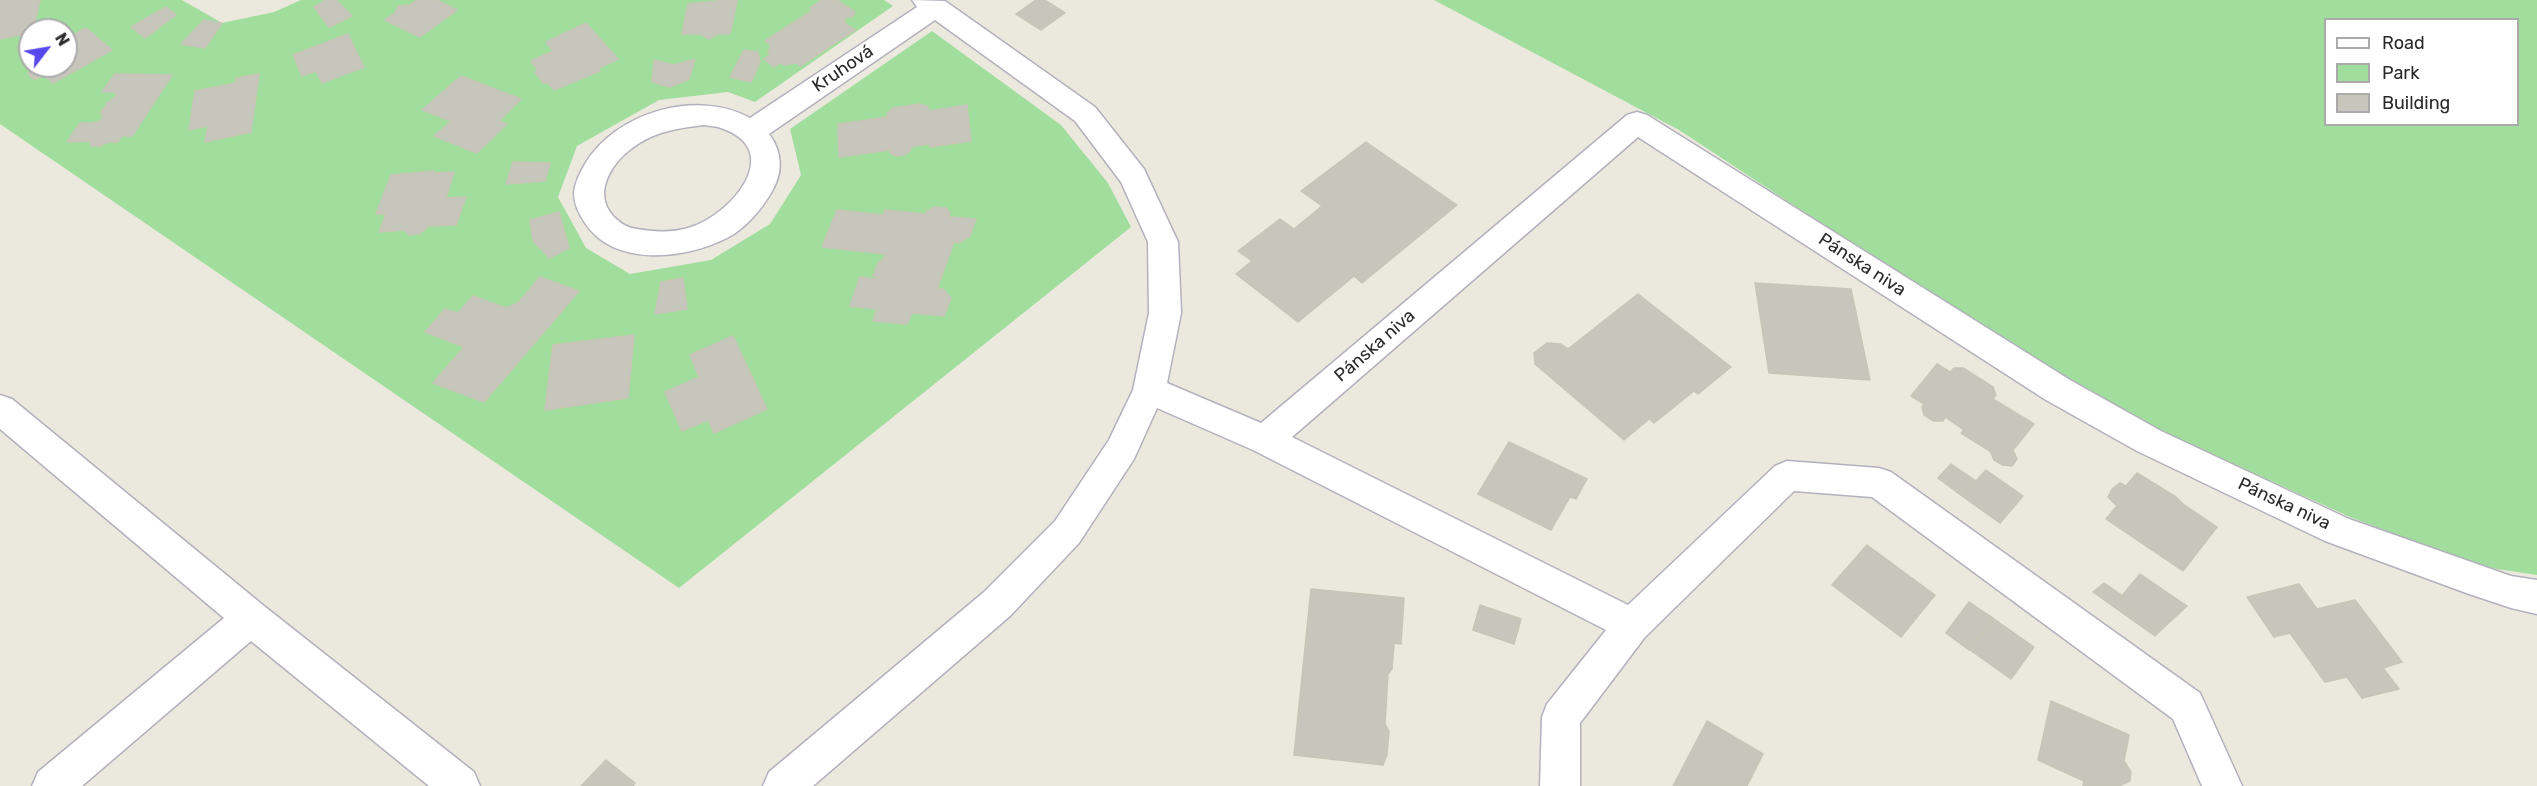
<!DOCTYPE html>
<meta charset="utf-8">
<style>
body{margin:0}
#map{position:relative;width:2537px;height:786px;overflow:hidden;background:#ebe9dd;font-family:Rubik,sans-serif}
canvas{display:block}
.legend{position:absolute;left:2324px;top:18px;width:195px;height:108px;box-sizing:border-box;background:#fff;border:2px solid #aaa;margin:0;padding:8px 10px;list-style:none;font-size:18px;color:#2a2a2a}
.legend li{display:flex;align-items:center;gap:12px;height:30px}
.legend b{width:30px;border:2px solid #aaa}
.north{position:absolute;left:18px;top:18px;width:60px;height:60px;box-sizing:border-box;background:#fff;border:2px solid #aaa;border-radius:50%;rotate:59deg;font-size:16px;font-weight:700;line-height:24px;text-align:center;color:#2a2a2a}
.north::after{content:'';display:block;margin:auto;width:21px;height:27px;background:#5748ee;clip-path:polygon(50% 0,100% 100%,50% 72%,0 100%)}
</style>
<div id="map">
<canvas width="2537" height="786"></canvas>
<ul class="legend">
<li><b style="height:8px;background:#fff"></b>Road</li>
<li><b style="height:16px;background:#a1de9d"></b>Park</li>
<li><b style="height:16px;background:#c7c6bc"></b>Building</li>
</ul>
<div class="north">N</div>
</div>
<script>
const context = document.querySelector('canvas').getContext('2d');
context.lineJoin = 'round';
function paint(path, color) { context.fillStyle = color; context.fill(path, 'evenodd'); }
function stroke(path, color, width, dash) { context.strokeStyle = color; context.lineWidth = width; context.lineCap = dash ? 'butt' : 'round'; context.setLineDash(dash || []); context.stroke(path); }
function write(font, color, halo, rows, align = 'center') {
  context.font = font + ' Rubik,sans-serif'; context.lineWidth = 4.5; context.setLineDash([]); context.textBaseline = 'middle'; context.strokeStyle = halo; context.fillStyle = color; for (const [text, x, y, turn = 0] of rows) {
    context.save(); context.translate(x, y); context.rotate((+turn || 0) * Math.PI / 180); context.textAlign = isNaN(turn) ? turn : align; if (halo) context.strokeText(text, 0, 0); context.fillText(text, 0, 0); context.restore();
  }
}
paint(new Path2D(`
 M0,0H182L222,23L274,12L301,0H884L893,6L755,102L728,92L659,100L577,146L558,197L586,248L630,274L711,260L770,224L801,175L790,129L932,31L1061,125L1108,183L1131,227L679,588L0,124ZM30,30H66V66H30Z
 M1434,0H2537V575L2477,566L2350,517L2084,396L1679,130ZM2326,20H2518V124H2326Z`), '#a1de9d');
const building = new Path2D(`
 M0,0H40L33,30H30V33L0,39Z
 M326,0H336L352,16L329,27L314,7Z
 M417,0H437L457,10L420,37L385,20L395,13L398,6L410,5Z
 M726,0L737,1L730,34H718L709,39L700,34H682L688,4Z
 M822,0H837L855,12L852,17H846L844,23L855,30L800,66L796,63L785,65L780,63L774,67L764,59L770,55L768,52L771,45L765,41L813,10L810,8Z
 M1036,0H1045L1065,13L1041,30L1016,14Z
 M166,7L176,15L145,38L131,27Z
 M204,20L222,23L205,48L181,44Z
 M586,23L618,59L599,68L600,71L554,90L547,82L544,84L535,72L538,71L531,61L553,51L546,42Z
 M86,28L112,50L53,83L45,76L34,79L28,74L34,66H66V39Z
 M348,34L364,67L322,83L316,71L302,76L293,55Z
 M744,50L758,52L760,62L751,82L730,77Z
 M695,59L689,79L670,87L652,82L654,60L674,65Z
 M115,74L172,75L132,136H122L118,142H108L100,146H91L89,141L67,142L80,123H94L103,119L101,112L108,102L117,96L115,92H102Z
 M259,74L251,132L205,142L208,126L189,130L195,91L236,83V78Z
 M461,76L521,99L499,121L507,124L477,153L434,136L451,121L422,110Z
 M920,104L928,107V111L967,105L971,141L930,147L929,144L910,147L911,150L905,155L897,156L890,153V150L839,157L838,124L888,117L887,113L893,108Z
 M1366,142L1457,205L1362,283L1354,276L1298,322L1236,274L1252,261L1238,251L1280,219L1294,229L1322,206L1301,191Z
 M513,162L550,163L545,181L506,184Z
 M434,171L433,173L454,172L446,198L466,197L456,225L429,226L419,234L409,235L405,230L379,232L386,214H376L391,175Z
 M934,207L946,208L950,213L949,217L976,219L970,236L959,243L954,242L937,289H943L951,298L944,316L912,313L907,324L873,321L877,309L850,306L860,277L876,279L877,276H873L879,261H882L886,254L822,247L837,210L883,215L885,210L926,214L927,211Z
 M559,212L569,248L549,258L533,241L530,220Z
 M540,277L579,291L484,402L433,383L464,347L425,332L445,309L458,313L473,296L506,308L518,303Z
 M683,278L687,309L655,314L661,282Z
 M1755,283L1851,289L1870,380L1769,373Z
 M1638,294L1731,367L1698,394L1694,391L1654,423L1649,419L1624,440L1535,364L1534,353L1547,343L1561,344L1568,349Z
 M634,335L628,398L545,410L553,345Z
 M733,336L767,409L714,433L708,420L682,431L665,392L699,377L690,355Z
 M1937,364L1950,372L1954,368H1963L1993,387L1996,395L1993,399L2034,424L2013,450L2017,459L2012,466L2003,465L1994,460L1990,451L1961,433L1964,430L1945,417L1943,421H1933L1924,415L1922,407L1924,404L1911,396Z
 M1509,442L1587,479L1576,499L1570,497L1551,530L1478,494Z
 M1951,464L1976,481L1962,496L1938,478Z
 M1986,470L2023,496L2000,523L1962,496Z
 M2137,473L2176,497L2183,504L2217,527L2183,571L2106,519L2117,506L2108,497L2112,489L2120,483L2126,486Z
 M1867,545L1935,595L1901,637L1832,585Z
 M2140,574L2187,606L2160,631L2118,601Z
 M2104,583L2123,596L2118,601L2160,631L2155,636L2093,592Z
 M2299,584L2317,609L2355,600L2402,662L2383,668L2399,689L2362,698L2347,677L2325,682L2290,633L2274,637L2247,597Z
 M1311,589L1404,598L1401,644L1394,643L1392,669L1388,674L1385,724L1389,731L1387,755L1383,765L1294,755Z
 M1969,602L1993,618L1969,650L1946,633Z
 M1480,605L1521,619L1514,644L1473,630Z
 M1994,619L2034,647L2011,679L1970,650Z
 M2051,701L2129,735L2124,761L2131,772L2130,781L2119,786H2083L2084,781L2038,760Z
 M1707,721L1763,754L1747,786H1673Z
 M606,760L635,783L633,786H581Z`);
paint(building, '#c7c6bc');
stroke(building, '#c7c5b7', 1.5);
const minor = new Path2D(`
 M912,0L945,1L1095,107L1144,169L1178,242L1181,313L1167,383L1261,423L1627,115L1637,112L1647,115L2070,380L2161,431L2349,519L2511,576L2537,580V614L2511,608L2469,594L2325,541L2137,451L2046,400L1638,137L1292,437L1628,605L1775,466L1787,461L1879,468L1891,472L2200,693L2242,786H2202L2173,719L1872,497L1794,491L1645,637L1580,723V786H1540L1542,717L1547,704L1606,630L1253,450L1157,408L1134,459L1079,543L1010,616L813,786H763L769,772L984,592L1055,521L1109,440L1133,390L1149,313L1148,242L1121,182L1075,121L935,20L769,134C783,153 783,173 771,193C760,211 746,228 727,238C685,259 615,268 585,223C579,214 574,204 574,193C575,182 580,173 585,164C616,112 697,89 750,118L917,7ZM703,125C709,126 716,126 721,128C786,150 732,214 691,227C674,233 654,232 637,229C627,228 620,223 613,216C591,191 614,159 638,144C658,131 679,128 703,125Z
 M0,395L12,399L264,606L474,772L480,786H429L251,641L82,786H32L38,772L224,618L0,429Z`);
stroke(minor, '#b2b1bd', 3);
paint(minor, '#fff');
write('18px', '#2a2a2a', '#fff', [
 ["Kruhová",843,69,-34],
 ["Pánska niva",1862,265,33],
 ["Pánska niva",1375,346,-41],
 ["Pánska niva",2284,504,25]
]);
</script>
